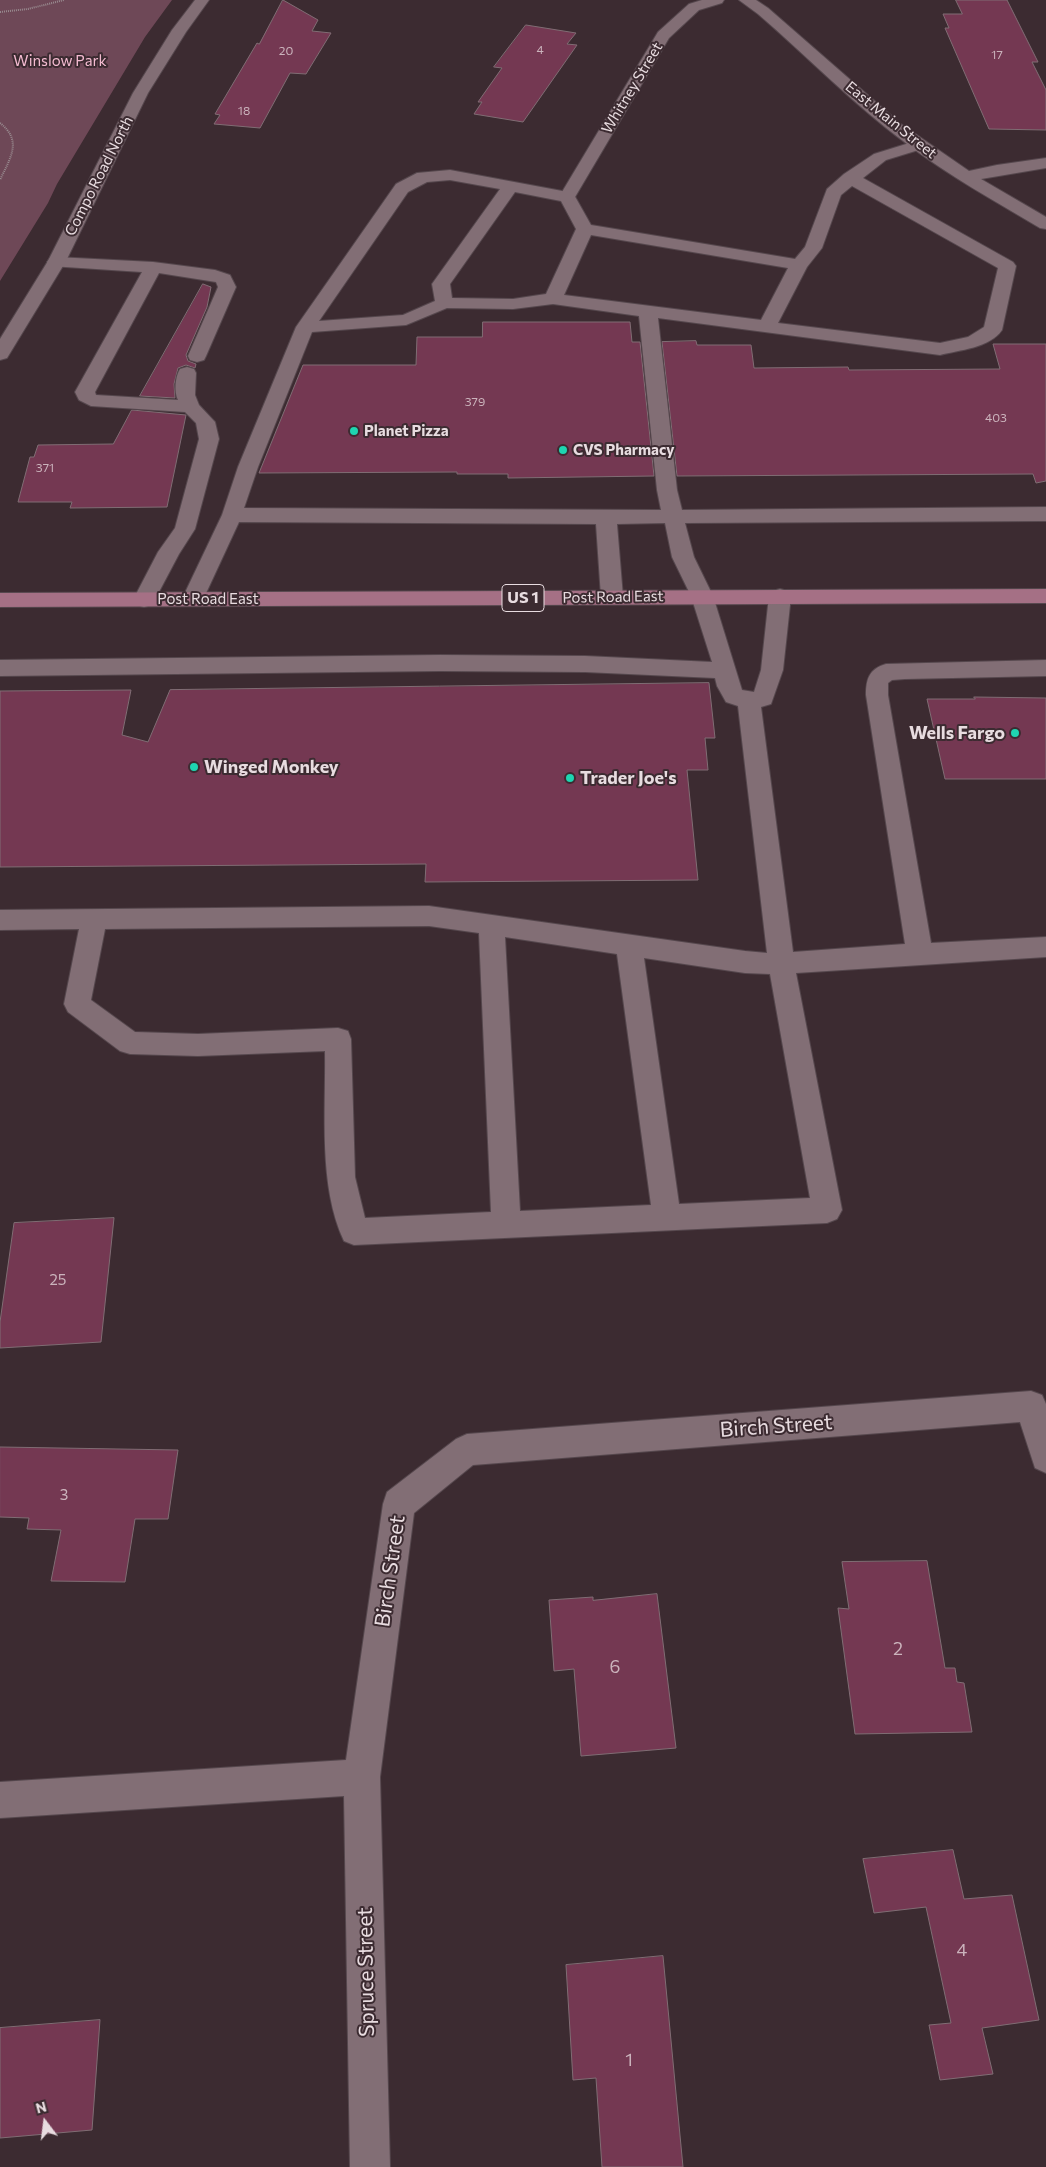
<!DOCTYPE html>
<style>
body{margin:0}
#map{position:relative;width:1046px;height:2167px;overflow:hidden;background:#3c2b31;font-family:Commissioner,sans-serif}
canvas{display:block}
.north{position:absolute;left:20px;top:2097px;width:50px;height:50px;-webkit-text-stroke:4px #3c2b31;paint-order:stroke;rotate:345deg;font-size:14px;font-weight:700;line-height:20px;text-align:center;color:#e8dce0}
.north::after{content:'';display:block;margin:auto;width:18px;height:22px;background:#e8dce0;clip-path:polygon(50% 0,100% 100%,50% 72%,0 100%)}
</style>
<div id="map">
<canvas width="1046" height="2167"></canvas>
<div class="north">N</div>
</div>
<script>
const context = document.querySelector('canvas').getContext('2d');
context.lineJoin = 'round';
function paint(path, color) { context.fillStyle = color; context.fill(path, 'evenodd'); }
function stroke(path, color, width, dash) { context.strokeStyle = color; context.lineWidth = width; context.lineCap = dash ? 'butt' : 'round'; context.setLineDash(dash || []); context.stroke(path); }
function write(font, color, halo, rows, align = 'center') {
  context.font = font + ' Commissioner,sans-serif'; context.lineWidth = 4; context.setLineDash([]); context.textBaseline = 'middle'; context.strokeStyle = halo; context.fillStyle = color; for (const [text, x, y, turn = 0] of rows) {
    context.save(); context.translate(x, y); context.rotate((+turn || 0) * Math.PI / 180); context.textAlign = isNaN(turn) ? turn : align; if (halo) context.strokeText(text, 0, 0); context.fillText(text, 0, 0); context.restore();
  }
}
paint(new Path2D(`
 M0,0H172L145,37L57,184L48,203L0,281Z`), '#6e4857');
const building = new Path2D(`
 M283,0L318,20L312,31L331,33L306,74L290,73L260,128L214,124L220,115L215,114L257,43L259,44Z
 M956,0H1007L1038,62H1032L1046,90V130L989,129L945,28H949L943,14H962Z
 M526,25L576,33L567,44L577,45L523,122L474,114L482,102H478L502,68L494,67Z
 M203,284L211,287L207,307L186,355L188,361L196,364L195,368L186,365L178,368L174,384L175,398L140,396Z
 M483,322H630L632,342H640L654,476L508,478V474H457V472L259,473L303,365H416L417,337H482Z
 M696,341L697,345H751L754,368L848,367L849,370L1000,369L993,344H1046V481L1036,483L1033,474L677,476L662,342Z
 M132,410L186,415L167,507L70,508L72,502H18L30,457H34L38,445L113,444Z
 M709,683L715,738H705L708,770H687L698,880L425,882L426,864L0,867V691L131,690L122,735L148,742L170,690Z
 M974,697L1046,698V779H945L927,699H975Z
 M114,1218L101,1342L0,1348V1322L14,1223Z
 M0,1447L178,1450L168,1519H135L125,1582L51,1581L61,1530L27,1529L29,1518L0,1517Z
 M927,1561L945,1668H955L957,1682L964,1683L972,1732L855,1734L838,1608L849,1609L842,1562Z
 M657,1594L676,1748L581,1756L574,1669L554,1671L549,1600L593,1597V1600Z
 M953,1850L964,1899L1012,1895L1039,2020L982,2028L993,2074L940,2080L929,2025L951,2023L926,1907L874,1913L863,1859Z
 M663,1956L683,2167H602L596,2078L573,2080L566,1965Z
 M100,2020L92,2130L0,2138V2028Z`);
paint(building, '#743852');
stroke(building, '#806d74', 1);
const service = new Path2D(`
 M919,140L925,142L927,145L925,148L886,160L863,178L1013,262L1016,266L1002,330C990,348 959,350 940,355L658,318L677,490L682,510L1046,507V521L685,523L694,557L713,596L742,690L754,692L761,670L769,596L772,591L780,589L788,591L791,596L783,670L771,704L761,707L793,952L905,944L866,695C866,679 869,669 886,664L1046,660V676L905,679L892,680L888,683V695L931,943L1046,937V957L796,973L842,1210L837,1219L827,1223L354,1245L344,1241C318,1186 326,1111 325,1051L198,1056L130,1054L120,1051L68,1012L64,1004L79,929L0,930V910L429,906L745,951L767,953L738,706L726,702L717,686L715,678L585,672L440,671L0,676V660L440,655L585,656L712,662L691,596L672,557L665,523L617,524L623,597L620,602L612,604L604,602L601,597L596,524L239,522L201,604L193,606L185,604L182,599L222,515L238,467L296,327L396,184L417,173L450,170L573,193L591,225L795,259L805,247L827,189L844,174L874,154ZM450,180L500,189L432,284L435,301L403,315L319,321L408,192L427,182ZM852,186L998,268L984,327L968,337L940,343L778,323L807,267L822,248L841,195ZM515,192L561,201L576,229L546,294L513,299L452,298L450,284ZM591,235L788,268L761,320L564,295ZM553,304L639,316L657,490L661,510L244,508L258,467L312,332L406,325L447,308L513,309ZM429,926L479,933L491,1212L365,1218L355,1177L351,1039L348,1031L338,1028L198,1034L135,1032L91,1000L105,929ZM505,937L617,954L651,1205L520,1211ZM644,958L745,973L770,974L810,1198L679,1204Z
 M56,257L153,262L215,270L230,275L236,287L206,356L204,360L197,362L190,360L188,356L218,287L216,282L159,273L95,392L96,395L178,400C174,392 175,377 180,369L187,367L194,369L196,373L195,395L199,405L215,422L219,439L195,529L179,554L152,605L144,607L136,605L133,600L158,552L175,528L199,439L196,423L185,412L91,406L79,400L75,392L142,272L50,266L47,262L50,258Z`);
const minor = new Path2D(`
 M702,0H724L722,3L699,10L669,38L575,197L573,201H561L559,197L658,32L689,4Z
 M739,0H756L768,8L901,124L969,171L997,165L1046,158V168L981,179L1046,217V229L1040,228C995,201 949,176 907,144C854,105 808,57 758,14Z
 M1031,1391L1042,1395L1046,1404V1473L1035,1468L1020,1422L473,1465L414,1513L380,1777L390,2167H350L344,1796L0,1818V1782L346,1760L383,1504L387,1492L456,1439L467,1434Z`);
const secondary = new Path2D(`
 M195,0H209L186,32L148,93L66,261L7,358L0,360V339L48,261L133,93L172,30Z`);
const primary = new Path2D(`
 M1046,589V603L0,607V593Z`);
stroke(service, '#55474d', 2);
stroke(minor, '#55474d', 2);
stroke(secondary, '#55474d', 2);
stroke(primary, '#55474d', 2);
stroke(new Path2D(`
 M0,12L28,9L64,0
 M0,123C23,141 10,158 0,180`), '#998b90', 2, [1, 1]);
paint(service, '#826e75');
paint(minor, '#826e75');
paint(secondary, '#826e75');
paint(primary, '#a57085');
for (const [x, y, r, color] of [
 [354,431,5,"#1ed5b1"],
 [563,450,5,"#1ed5b1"],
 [1015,733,5,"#1ed5b1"],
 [194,767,5,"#1ed5b1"],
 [570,778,5,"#1ed5b1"]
]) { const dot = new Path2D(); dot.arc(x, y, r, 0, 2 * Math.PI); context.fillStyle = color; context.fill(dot); stroke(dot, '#3c2b31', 2); }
write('12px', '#cbb3bc', null, [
 ["4",540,50],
 ["20",286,51],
 ["17",997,55],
 ["18",244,111],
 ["379",475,402],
 ["403",996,418],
 ["371",45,468]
]);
write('15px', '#f4bbd1', '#3c2b31', [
 ["Winslow Park",60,61]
]);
write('15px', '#e8dce0', '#3c2b31', [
 ["Whitney Street",632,88,-59],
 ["East Main Street",891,120,39],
 ["Compo Road North",99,176,-63],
 ["Post Road East",613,597,-1],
 ["Post Road East",208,599]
]);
write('bold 15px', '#e8dce0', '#3c2b31', [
 ["Planet Pizza",364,431],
 ["CVS Pharmacy",573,450]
], 'left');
write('15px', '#cbb3bc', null, [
 ["25",58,1280],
 ["3",64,1495]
]);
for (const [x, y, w] of [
 [523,598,42]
]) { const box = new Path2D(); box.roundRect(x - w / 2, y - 13.5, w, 27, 4); context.fillStyle = '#3c2b31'; context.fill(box); stroke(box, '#e8dce0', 1); }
write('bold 16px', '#e8dce0', null, [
 ["US 1",523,598]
]);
write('bold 18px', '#e8dce0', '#3c2b31', [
 ["Wells Fargo",1005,733,"right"],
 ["Winged Monkey",204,767],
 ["Trader Joe's",580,778]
], 'left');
write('18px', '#cbb3bc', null, [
 ["2",898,1649],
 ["6",615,1667],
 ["4",962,1950],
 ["1",629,2060]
]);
write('21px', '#e8dce0', '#3c2b31', [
 ["Birch Street",776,1426,-4],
 ["Birch Street",390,1571,-82],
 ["Spruce Street",366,1972,-91]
]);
</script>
